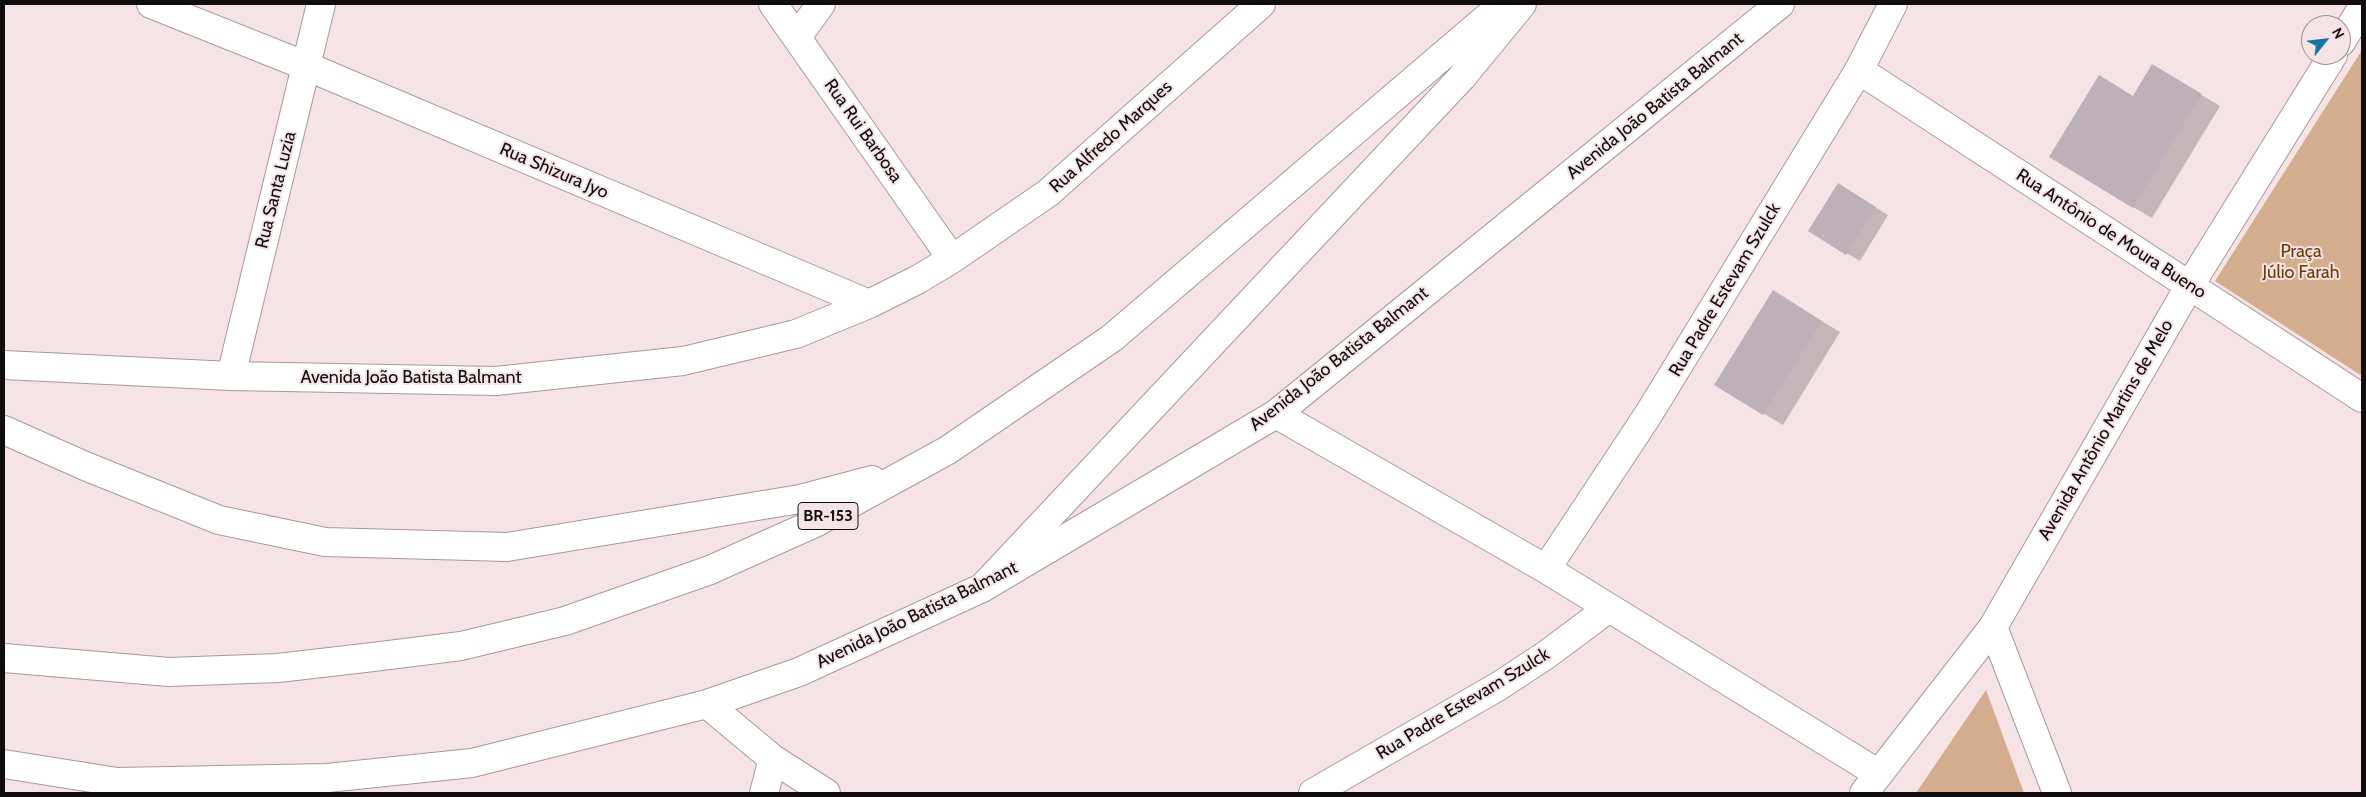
<!DOCTYPE html>
<meta charset="utf-8">
<style>
body{margin:0}
#map{position:relative;width:2366px;height:797px;overflow:hidden;background:#f5e3e6;font-family:Cabin,sans-serif}
canvas{display:block}
.frame{position:absolute;inset:0;border:5px solid #110c0d;pointer-events:none}
.north{position:absolute;left:2301px;top:15px;width:50px;height:50px;box-sizing:border-box;background:#f5e3e6;border:1px solid #9a8d8f;border-radius:50%;rotate:61deg;font-size:14px;font-weight:700;line-height:20px;text-align:center;color:#110c0d}
.north::after{content:'';display:block;margin:auto;width:18px;height:22px;background:#1477a3;clip-path:polygon(50% 0,100% 100%,50% 72%,0 100%)}
</style>
<div id="map">
<canvas width="2366" height="797"></canvas>
<div class="frame"></div>
<div class="north">N</div>
</div>
<script>
const context = document.querySelector('canvas').getContext('2d');
context.lineJoin = 'round';
function paint(path, color) { context.fillStyle = color; context.fill(path, 'evenodd'); }
function stroke(path, color, width, dash) { context.strokeStyle = color; context.lineWidth = width; context.lineCap = dash ? 'butt' : 'round'; context.setLineDash(dash || []); context.stroke(path); }
function write(font, color, halo, rows, align = 'center') {
  context.font = font + ' Cabin,sans-serif'; context.lineWidth = 4; context.setLineDash([]); context.textBaseline = 'middle'; context.strokeStyle = halo; context.fillStyle = color; for (const [text, x, y, turn = 0] of rows) {
    context.save(); context.translate(x, y); context.rotate((+turn || 0) * Math.PI / 180); context.textAlign = isNaN(turn) ? turn : align; if (halo) context.strokeText(text, 0, 0); context.fillText(text, 0, 0); context.restore();
  }
}
paint(new Path2D(`
 M2362,50V376L2215,281Z
 M1986,690L2024,793H1916Z`), '#d4ac8e');
paint(new Path2D(`
 M2171,77L2220,106L2152,218L2133,207L2134,97Z
 M1852,193L1888,215L1860,261L1810,231Z
 M1792,303L1840,332L1783,425L1716,385Z`), '#0003');
paint(new Path2D(`
 M2152,64L2202,94L2133,208L2049,157L2099,75L2133,96Z
 M1838,183L1876,207L1846,255L1808,231Z
 M1773,290L1822,321L1763,415L1714,385Z`), '#beb0b9');
const minor = new Path2D(`
 M151,4L306,66L869,304
 M773,4L952,259
 M797,37L821,4
 M2341,42L2362,8
 M1859,70L2362,398
 M4,365L231,376L496,381L683,361L796,334L869,304L917,280L952,259L1048,193L1261,4
 M231,376L321,4
 M1276,414L1546,569L1879,774
 M1546,569L1648,415L1859,70L1893,4
 M1993,627L2057,793
 M707,704L773,759L826,793
 M4,764L117,782L327,778L472,763L707,704L799,672L982,588L1276,414L1780,4
 M764,793L773,759
 M1313,793L1499,686L1546,655L1609,608
 M1864,793L1993,627L2190,285L2333,55`);
const highway = new Path2D(`
 M4,430L85,466L219,520L325,542L507,547L800,499L872,480
 M982,588L1462,77L1522,4
 M4,658L169,672L278,668L373,657L461,646L565,621L710,570L815,523L948,450L1112,338L1503,4`);
stroke(minor, '#a9989b', 30);
stroke(highway, '#a9989b', 30);
stroke(minor, '#fff', 28);
stroke(highway, '#fff', 28);
for (const [x, y, w] of [
 [828,516,60]
]) { const box = new Path2D(); box.roundRect(x - w / 2, y - 13.5, w, 27, 4); context.fillStyle = '#f5e3e6'; context.fill(box); stroke(box, '#110c0d', 1); }
write('bold 16px', '#110c0d', null, [
 ["BR-153",828,516]
]);
write('18px', '#110c0d', '#f5e3e6', [
 ["Avenida João Batista Balmant",1655,106,-39],
 ["Rua Rui Barbosa",863,131,55],
 ["Rua Alfredo Marques",1111,137,-42],
 ["Rua Shizura Jyo",554,171,23],
 ["Rua Santa Luzia",276,190,-76],
 ["Rua Antônio de Moura Bueno",2111,234,33],
 ["Rua Padre Estevam Szulck",1725,290,-59],
 ["Avenida João Batista Balmant",1339,359,-38],
 ["Avenida João Batista Balmant",411,378],
 ["Avenida Antônio Martins de Melo",2106,430,-60],
 ["Avenida João Batista Balmant",917,615,-26],
 ["Rua Padre Estevam Szulck",1463,704,-31]
]);
write('18px', '#6c3a04', '#f5e3e6', [
 ["Praça",2301,252],
 ["Júlio Farah",2301,273]
]);
</script>
